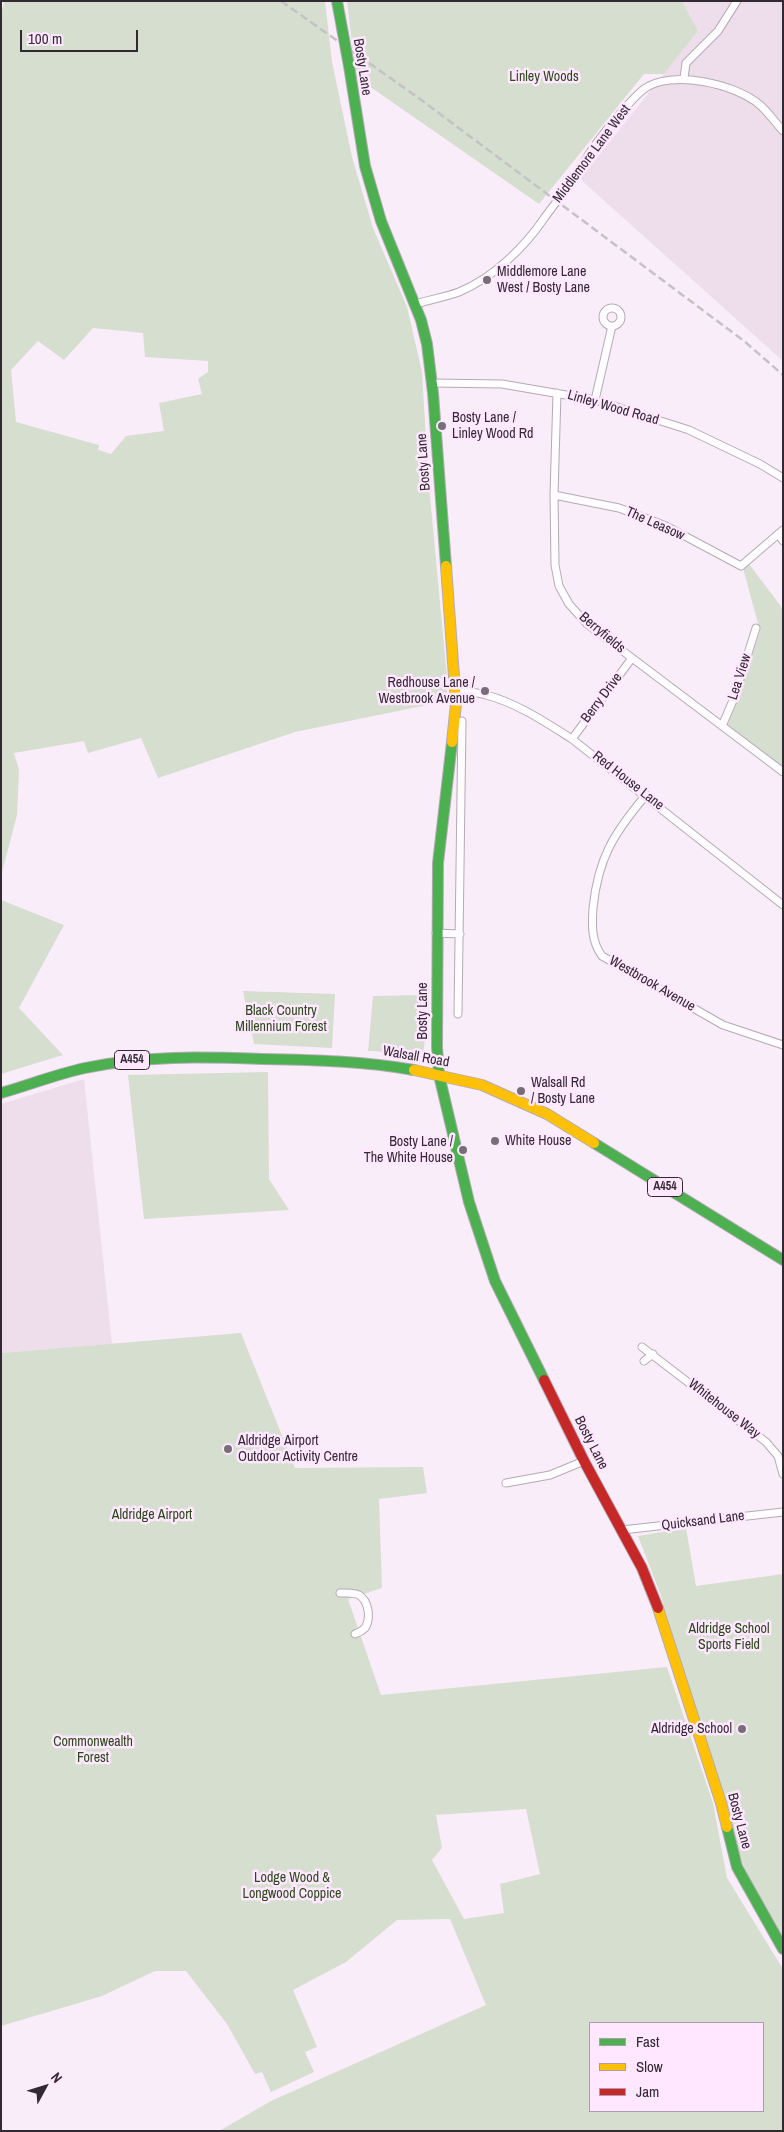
<!DOCTYPE html>
<style>
body{margin:0}
#map{position:relative;width:784px;height:2132px;overflow:hidden;background:#f9edf9;font-family:"Archivo Narrow",sans-serif}
canvas{display:block}
.frame{position:absolute;inset:0;border:2px solid #322932;pointer-events:none}
.legend{position:absolute;left:589px;top:2022px;width:175px;height:90px;box-sizing:border-box;background:#fee7ff;border:1px solid #ac9bad;margin:0;padding:6px 9px;list-style:none;font-size:15px;color:#322932}
.legend li{display:flex;align-items:center;gap:10px;height:25px}
.legend b{width:25px;border:1px solid #ac9bad}
.north{position:absolute;left:20px;top:2062px;width:50px;height:50px;-webkit-text-stroke:4px #fee7ff;paint-order:stroke;rotate:51deg;font-size:14px;font-weight:700;line-height:20px;text-align:center;color:#322932}
.north::after{content:'';display:block;margin:auto;width:18px;height:22px;background:#322932;clip-path:polygon(50% 0,100% 100%,50% 72%,0 100%)}
.scale{position:absolute;left:20px;top:30px;width:118px;height:22px;box-sizing:border-box;border:2px solid #322932;border-top:0;padding-left:6px;font-size:15px;line-height:18px;white-space:nowrap;color:#322932;-webkit-text-stroke:4px #fee7ff;paint-order:stroke}
</style>
<div id="map">
<canvas width="784" height="2132"></canvas>
<div class="frame"></div>
<ul class="legend">
<li><b style="height:6px;background:#4caf50"></b>Fast</li>
<li><b style="height:6px;background:#ffc107"></b>Slow</li>
<li><b style="height:6px;background:#c62828"></b>Jam</li>
</ul>
<div class="north">N</div>
<div class="scale">100 m</div>
</div>
<script>
const context = document.querySelector('canvas').getContext('2d');
context.lineJoin = 'round';
function paint(path, color) { context.fillStyle = color; context.fill(path, 'evenodd'); }
function stroke(path, color, width, dash) { context.strokeStyle = color; context.lineWidth = width; context.lineCap = dash ? 'butt' : 'round'; context.setLineDash(dash || []); context.stroke(path); }
function write(font, color, halo, rows, align = 'center') {
  context.font = font + ' "Archivo Narrow",sans-serif'; context.lineWidth = 5; context.setLineDash([]); context.textBaseline = 'middle'; context.strokeStyle = halo; context.fillStyle = color; for (const [text, x, y, turn = 0] of rows) {
    context.save(); context.translate(x, y); context.rotate((+turn || 0) * Math.PI / 180); context.textAlign = isNaN(turn) ? turn : align; if (halo) context.strokeText(text, 0, 0); context.fillText(text, 0, 0); context.restore();
  }
}
paint(new Path2D(`
 M682,1H783V361L580,179L698,31Z
 M84,1079L112,1344L1,1353V1104Z`), '#eeddea');
paint(new Path2D(`
 M3,1H325L332,62L352,157L373,228L407,307L422,372L428,475L447,677V701L295,732L158,778L141,738L88,753L84,741L14,753L19,770L17,815L1,876V12L4,4ZM93,328L143,333L145,357L208,361V372L198,379L202,394L159,403L164,431L126,436L111,454L98,450L99,445L16,422L11,370L38,341L64,360Z
 M347,1H682L698,31L664,74H644L539,204L356,77Z
 M749,564L780,605L783,611V768L727,726L738,699L760,631L743,568Z
 M1,900L64,925L19,1008L63,1055L1,1074Z
 M243,991L335,994L332,1048L254,1044Z
 M424,995L425,1040L423,1054C411,1062 397,1054 384,1052C379,1051 373,1051 368,1051L373,996Z
 M268,1072L269,1179L289,1210L144,1219L128,1075Z
 M241,1333L295,1468L423,1467L427,1493L379,1499L382,1588L348,1599L381,1695L667,1667L713,1803L727,1878L783,1969V2131H219L271,2101L486,2005L450,1919L397,1920L346,1962L293,1990L317,2047L305,2052L314,2072L271,2092L262,2072L255,2074L227,2024L186,1971H155L102,1996L1,2026V1353ZM526,1809L540,1874L500,1884L504,1913L464,1919L432,1860L442,1848L436,1815ZM590,2023H763V2111H590Z
 M686,1528L696,1586L783,1574V1938L770,1918L743,1865L660,1593L638,1536Z`), '#d6ded0');
const street = new Path2D(`
 M684,78L686,63L718,31L737,1
 M575,177C582,168 585,159 591,151C601,136 630,100 644,89C671,69 736,84 760,105C768,112 775,122 783,131
 M415,304C429,300 445,297 459,292C493,278 525,247 545,217
 M603 317a9 9 0 1 1 18 0a9 9 0 1 1-18 0Z
 M432,383L502,384L595,400L689,430L760,464L783,478
 M557,393L554,495L555,565L559,586L569,604L587,624L783,772
 M595,400L612,326
 M554,495L619,508L666,526L741,566L783,530
 M778,534L783,541
 M455,690C465,691 476,692 486,695C517,703 545,722 572,739L783,905
 M722,726L734,698L756,628
 M572,739L632,658
 M646,795C614,833 598,858 593,908C592,925 591,941 602,956L723,1025L783,1045
 M436,933L460,934
 M458,1014L462,721
 M642,1347L766,1442L778,1456L783,1474
 M644,1361L653,1354
 M506,1483L550,1475L584,1461
 M622,1530L783,1512
 M340,1593C346,1593 354,1592 359,1595C369,1601 371,1619 365,1628C363,1630 358,1633 355,1634`);
const fast = new Path2D(`
 M349,66L365,166L381,221L421,320L427,344L433,393L446,566
 M452,742L438,863L437,1047L439,1075L469,1202L495,1281L544,1380
 M1,1093C29,1085 57,1074 85,1068C144,1055 203,1057 263,1059C314,1060 364,1061 414,1070
 M594,1143L783,1260
 M727,1827L737,1867L783,1949`);
const slow = new Path2D(`
 M446,566L456,704L452,742
 M414,1070L482,1085L547,1114L594,1143
 M658,1608L721,1803L727,1827`);
const jam = new Path2D(`
 M544,1380L584,1461L642,1568L658,1608`);
stroke(street, '#b4abb4', 9);
stroke(fast, '#b4abb4', 12);
stroke(slow, '#b4abb4', 12);
stroke(jam, '#b4abb4', 12);
stroke(street, '#fefcfe', 7);
stroke(fast, '#4caf50', 10);
stroke(slow, '#ffc107', 10);
stroke(jam, '#c62828', 10);
stroke(new Path2D(`
 M281,1L420,99L744,341L783,375`), '#c4c2c4', 2.5, [8, 4]);
const streetBridge = new Path2D(`
 M545,217L575,177`);
const fastBridge = new Path2D(`
 M337,1L349,66`);
stroke(streetBridge, '#b4abb4', 9, []);
stroke(fastBridge, '#b4abb4', 12, []);
stroke(streetBridge, '#fefcfe', 7);
stroke(fastBridge, '#4caf50', 10);
for (const [x, y, r, color] of [
 [487,280,5,"#786e78"],
 [442,426,5,"#786e78"],
 [485,691,5,"#786e78"],
 [521,1091,5,"#786e78"],
 [495,1141,5,"#786e78"],
 [463,1150,5,"#786e78"],
 [228,1449,5,"#786e78"],
 [742,1729,5,"#786e78"]
]) { const dot = new Path2D(); dot.arc(x, y, r, 0, 2 * Math.PI); context.fillStyle = color; context.fill(dot); stroke(dot, '#fee7ff', 2); }
for (const [x, y, w] of [
 [132,1060,35],
 [665,1187,35]
]) { const box = new Path2D(); box.roundRect(x - w / 2, y - 9.5, w, 19, 4); context.fillStyle = '#fee7ff'; context.fill(box); stroke(box, '#322932', 1); }
write('bold 12px', '#322932', null, [
 ["A454",132,1060],
 ["A454",665,1187]
]);
write('14px', '#322932', '#fee7ff', [
 ["Bosty Lane",362,67,81],
 ["Middlemore Lane West",592,154,-53],
 ["Linley Wood Road",613,408,16],
 ["Bosty Lane",424,462,-94],
 ["The Leasow",655,524,24],
 ["Berryfields",602,633,40],
 ["Lea View",740,677,-72],
 ["Berry Drive",602,698,-53],
 ["Red House Lane",628,781,38],
 ["Westbrook Avenue",652,984,30],
 ["Bosty Lane",423,1011,-90],
 ["Walsall Road",416,1057,10],
 ["Whitehouse Way",724,1409,38],
 ["Bosty Lane",591,1443,63],
 ["Quicksand Lane",703,1521,-7],
 ["Bosty Lane",739,1821,75]
]);
write('14px', '#2a4918', '#fee7ff', [
 ["Linley Woods",544,77],
 ["Black Country",281,1011],
 ["Millennium Forest",281,1027],
 ["Aldridge Airport",152,1515],
 ["Aldridge School",729,1629],
 ["Sports Field",729,1645],
 ["Commonwealth",93,1742],
 ["Forest",93,1758],
 ["Lodge Wood &",292,1878],
 ["Longwood Coppice",292,1894]
]);
write('14px', '#322932', '#fee7ff', [
 ["Middlemore Lane",497,272],
 ["West / Bosty Lane",497,288],
 ["Bosty Lane /",452,418],
 ["Linley Wood Rd",452,434],
 ["Redhouse Lane /",475,683,"right"],
 ["Westbrook Avenue",475,699,"right"],
 ["Walsall Rd",531,1083],
 ["/ Bosty Lane",531,1099],
 ["White House",505,1141],
 ["Bosty Lane /",453,1142,"right"],
 ["The White House",453,1158,"right"],
 ["Aldridge Airport",238,1441],
 ["Outdoor Activity Centre",238,1457],
 ["Aldridge School",732,1729,"right"]
], 'left');
</script>
